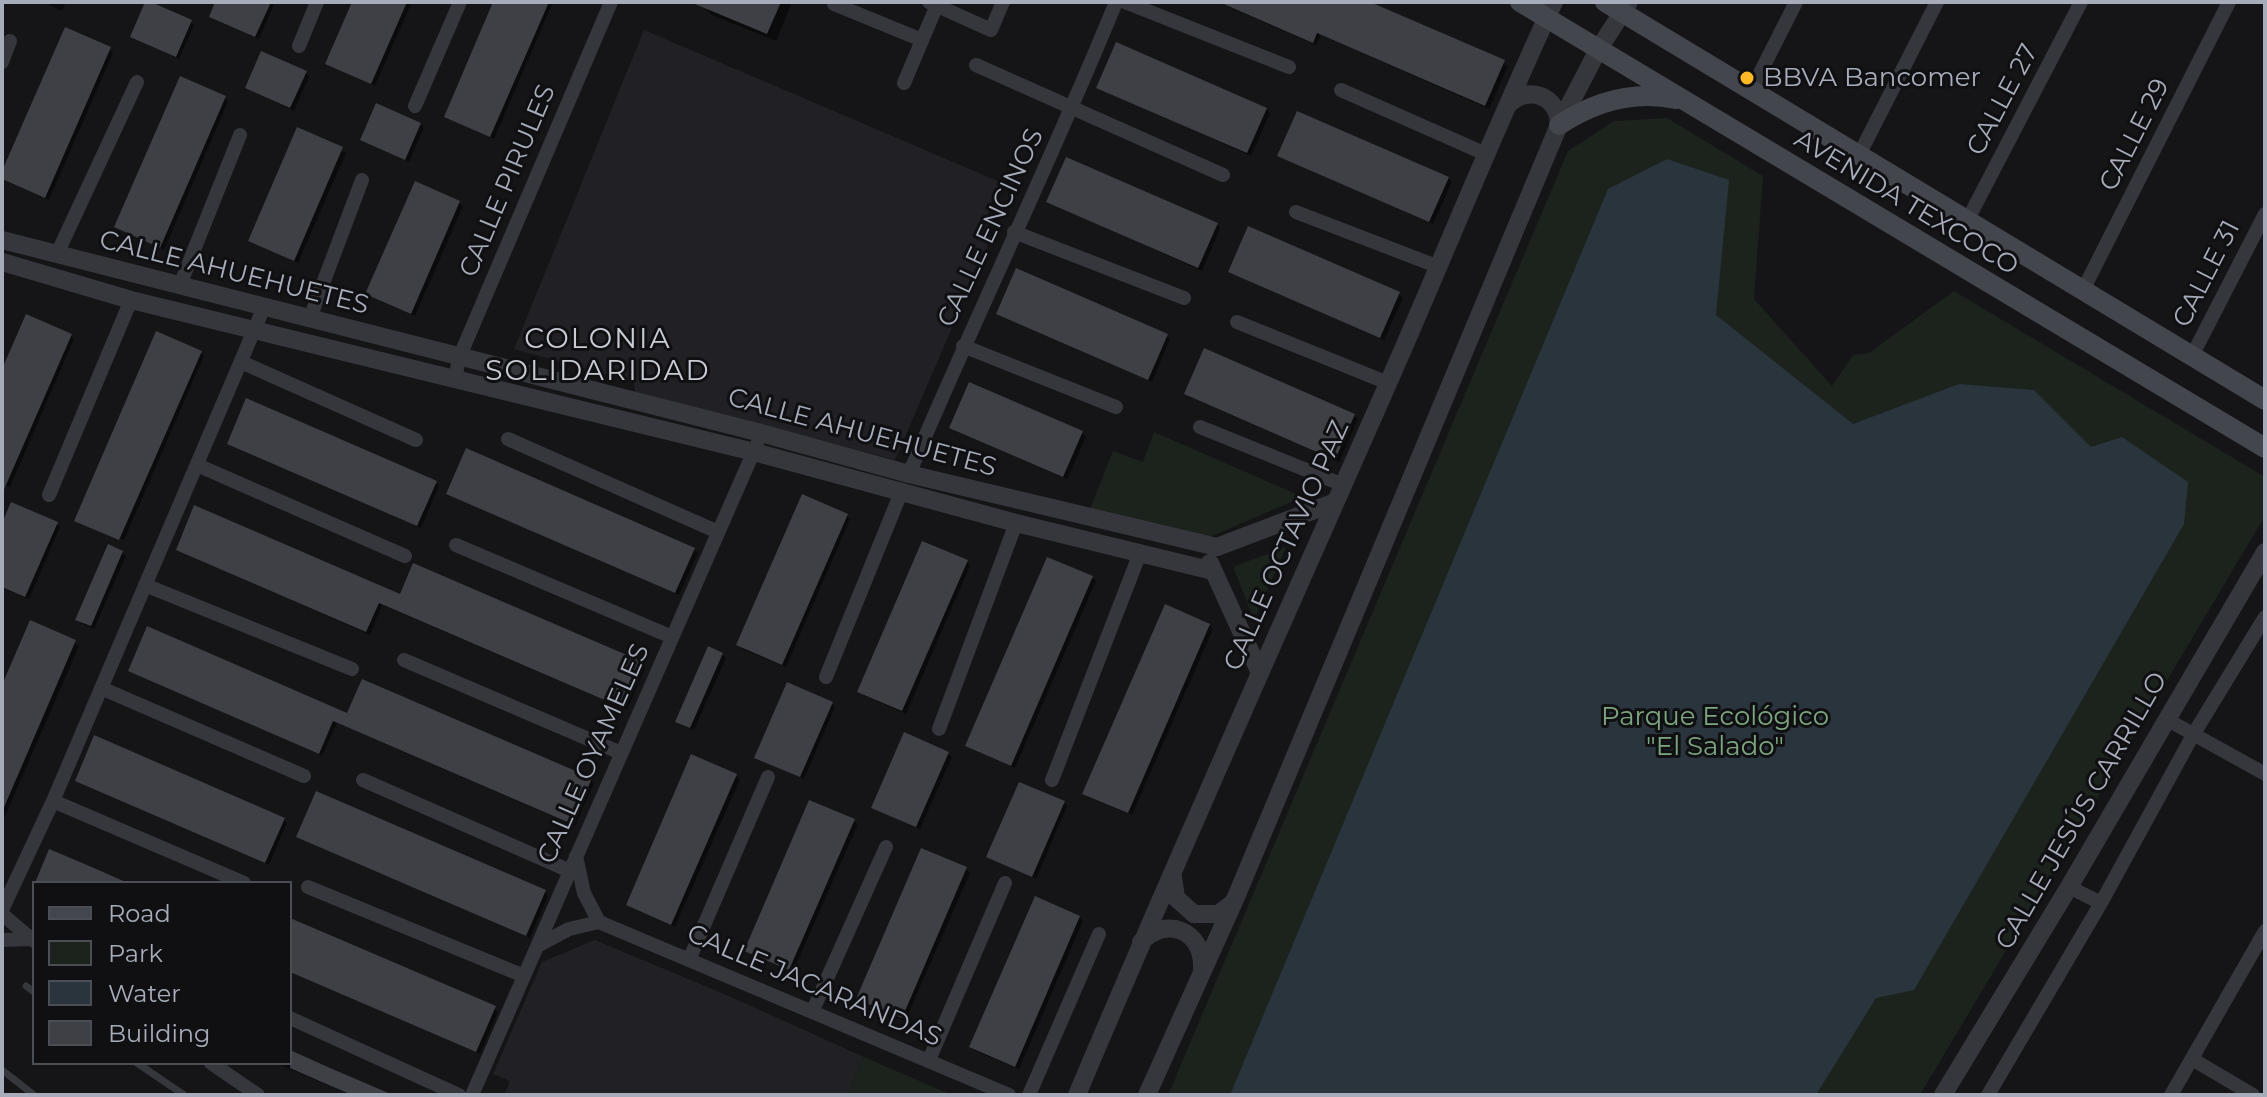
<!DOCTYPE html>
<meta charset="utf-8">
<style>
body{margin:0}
#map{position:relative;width:2267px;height:1097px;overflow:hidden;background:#151518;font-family:Montserrat,sans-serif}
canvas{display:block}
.frame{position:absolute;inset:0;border:4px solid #a6acb9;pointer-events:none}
.legend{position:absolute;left:32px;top:881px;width:260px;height:184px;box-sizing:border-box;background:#101013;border:2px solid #4c4e55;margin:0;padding:10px 14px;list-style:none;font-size:24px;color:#a6acb9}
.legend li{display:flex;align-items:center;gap:16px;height:40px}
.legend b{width:40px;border:2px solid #4c4e55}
</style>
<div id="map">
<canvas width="2267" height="1097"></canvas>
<div class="frame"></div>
<ul class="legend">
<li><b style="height:10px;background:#44464d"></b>Road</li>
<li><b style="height:22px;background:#1b231c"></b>Park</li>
<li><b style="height:22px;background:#2a343d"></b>Water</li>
<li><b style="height:22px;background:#3f4045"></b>Building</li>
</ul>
</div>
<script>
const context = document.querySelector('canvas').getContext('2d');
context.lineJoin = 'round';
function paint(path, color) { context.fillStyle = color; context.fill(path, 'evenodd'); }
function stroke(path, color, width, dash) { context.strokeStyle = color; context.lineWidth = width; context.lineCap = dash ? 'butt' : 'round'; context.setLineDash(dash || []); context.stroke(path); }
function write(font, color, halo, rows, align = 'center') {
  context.font = font + ' Montserrat,sans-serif'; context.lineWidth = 6; context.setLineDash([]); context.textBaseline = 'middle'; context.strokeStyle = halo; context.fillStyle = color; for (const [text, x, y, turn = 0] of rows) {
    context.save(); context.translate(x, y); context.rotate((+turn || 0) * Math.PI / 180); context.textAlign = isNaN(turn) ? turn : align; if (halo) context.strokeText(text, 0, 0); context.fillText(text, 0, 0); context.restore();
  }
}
paint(new Path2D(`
 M644,30L1000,182L988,210L989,242L895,460L635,392L634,382L514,349Z
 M595,940L731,997L864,1057L847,1095H504L510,1081L493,1074L542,962Z`), '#212125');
paint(new Path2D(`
 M1667,118L1763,176L1754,299L1832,386L1853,355L1869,353L1954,291L2265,477V516L1920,1095H1168L1568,151L1614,121Z
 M1154,432L1303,497L1207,538L1090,509L1113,451L1143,462Z
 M1286,547L1254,620L1234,569L1235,566Z
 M864,1057L952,1095H847Z`), '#1b231c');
paint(new Path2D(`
 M1667,159L1729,180L1716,315L1853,424L1959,384L2034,390L2091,447L2122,437L2188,482L2184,524L1914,990L1876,998L1816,1095H1230L1608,189Z`), '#2a343d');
paint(new Path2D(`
 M43,2H66L62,11Z
 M218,2H275L259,39L215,20L211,17Z
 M354,2H412L375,86L327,63Z
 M496,2H553L494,139L446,116Z
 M705,2H792L776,41L712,15L703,6Z
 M1217,2H1365L1508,66L1489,109L1321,35L1316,45Z
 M190,22L194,25L179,59L132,36Z
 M109,49L113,53L49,200L5,181L2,176Z
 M306,73L309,77L294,111L247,88Z
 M1098,87L1266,109L1270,113L1251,156Z
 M225,98L228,102L164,250L120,230L117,227Z
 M420,124L424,128L409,162L362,139Z
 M298,130L346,153L298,263L251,240Z
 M1280,156L1448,178L1452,182L1433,224Z
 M1049,202L1217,224L1220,228L1202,271Z
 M459,203L463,206L415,316L371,297L368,294Z
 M1231,272L1399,294L1403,298L1384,340Z
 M998,313L1166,336L1170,339L1152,382Z
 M71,335L74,339L10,487L2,484V374Z
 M1205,351L1354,416L1358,419L1339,462L1190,397L1186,393Z
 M200,352L204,356L124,540L78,520Z
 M970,385L1082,433L1086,437L1067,479L955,431Z
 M229,443L436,483L439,486L421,528Z
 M448,494L694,549L698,553L679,595Z
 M846,515L850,519L786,667L742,649L739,645Z
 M56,524L60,527L29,599L2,588V528Z
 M178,549L401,597L642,664L645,668L627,710L382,605L370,635Z
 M122,553L126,556L94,629L81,623L78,620Z
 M967,562L970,566L906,714L863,695L859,692Z
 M1092,578L1096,581L1015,768L971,749L968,746Z
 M31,623L79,646L2,823V689Z
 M1209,625L1213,629L1132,815L1088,797L1085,793Z
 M722,654L726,658L694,730L681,725L677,721Z
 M131,671L348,715L591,780L594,783L575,826L337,723L322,756Z
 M832,703L835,707L804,779L757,757Z
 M948,753L952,757L920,829L873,807Z
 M736,776L740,779L675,927L632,908L628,905Z
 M77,780L284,820L287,823L269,865Z
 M1064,803L1067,806L1036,879L989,857Z
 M854,821L858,824L793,972L750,954L746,950Z
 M298,836L545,892L548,896L530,938Z
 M966,869L970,873L905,1021L862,1002L858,998Z
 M1079,917L1083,921L1019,1069L975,1051L971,1047Z
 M290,920L494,1008L498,1012L480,1054L290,972Z
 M290,1053L388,1095H350L276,1063H290Z`), '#0007');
paint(new Path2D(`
 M145,2H151L192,20L176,57L130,37Z
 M215,2H271L255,37L209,17Z
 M352,2H407L371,84L325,64Z
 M493,2H549L490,137L444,117Z
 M690,2H781L767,34Z
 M1219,2H1370L1505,60L1485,106L1317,33L1313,43Z
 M65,27L111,47L45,198L2,179V171Z
 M1116,42L1267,108L1247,153L1096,88Z
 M261,51L307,71L290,108L245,88Z
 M180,76L226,96L160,248L114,227Z
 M376,103L421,123L405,160L360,140Z
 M1297,111L1449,177L1429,222L1277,156Z
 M297,127L343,147L294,261L248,241Z
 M1066,157L1218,223L1198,268L1046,202Z
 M415,181L460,201L411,314L365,294Z
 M1248,226L1400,292L1380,338L1228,272Z
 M1016,268L1168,334L1148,380L996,314Z
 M26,314L72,334L2,494V369Z
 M156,331L202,351L119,540L74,521Z
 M1204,348L1355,414L1335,460L1184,394Z
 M969,382L1083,431L1063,477L949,428Z
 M246,398L437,481L417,526L227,444Z
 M466,448L695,548L675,593L446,494Z
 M802,494L848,514L782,665L736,645Z
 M11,502L58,522L25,597L2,587V523Z
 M194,505L400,594L413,563L643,662L623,708L379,603L366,632L176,550Z
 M922,541L968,560L902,711L857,692Z
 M108,544L123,551L91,626L75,620Z
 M1047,557L1093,576L1011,766L965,746Z
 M1165,604L1210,624L1128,813L1082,794Z
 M30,620L76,640L2,812V685Z
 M147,626L347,713L362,679L592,778L572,824L333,721L319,754L128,671Z
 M708,646L723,653L690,728L675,722Z
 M787,682L833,702L800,777L754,758Z
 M904,732L949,752L916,827L871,808Z
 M94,735L285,818L265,863L75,781Z
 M691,754L737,774L671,925L626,905Z
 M1019,782L1065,801L1032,877L986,857Z
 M316,791L546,890L526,936L296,837Z
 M809,800L855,819L789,970L744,951Z
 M921,848L967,867L902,1018L856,999Z
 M49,849L87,865L128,883H35Z
 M1035,896L1080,916L1015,1067L969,1047Z
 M290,918L496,1006L476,1052L290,972Z
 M290,1050L330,1068L393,1095H352L324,1083L290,1068Z`), '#3f4045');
stroke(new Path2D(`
 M26,986L34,992
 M137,1063L184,1095
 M2,1070L34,1095`), '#36373d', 7);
stroke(new Path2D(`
 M929,2L991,30L1003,2
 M1125,2L1289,67
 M834,4L922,40
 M299,46L317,2
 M2,62L10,41
 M976,65L1223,175
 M904,83L937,5
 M1341,90L1488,155
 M1751,91L1796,2
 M415,106L460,2
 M1859,155L1937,2
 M1296,212L1439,267
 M1967,221L2081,2
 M1014,232L1184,298
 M57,254L137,82
 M180,285L240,135
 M2083,290L2229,2
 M310,318L362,180
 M1237,322L1388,383
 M963,346L1116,407
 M2192,356L2265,214
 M241,362L416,440
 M455,380L459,358L611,2
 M1200,427L1341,484
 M508,439L718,532
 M197,465L405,556
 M909,474C976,316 1051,161 1116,2
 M49,495L131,300
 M456,545L672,637
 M145,585L352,669
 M404,660L621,753
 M826,677L902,490
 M101,688L304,776
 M2166,719L2265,774
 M939,729L1016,523
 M363,780L570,871
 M1052,780L1140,553
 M53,801L244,883
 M576,856L584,893L599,922
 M308,887L524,976
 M2069,887L2101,903
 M2,910L53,801L264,307
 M2,914L34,941
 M2,940L31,939
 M537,946L569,929L599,922L1009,1095
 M689,960L768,777
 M813,1010L886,847
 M290,1018L459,1095
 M2192,1059L2253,1095
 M929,1060L1005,883
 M211,1063L258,1095
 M472,1095L757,444
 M1029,1095L1099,934
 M1988,1095L2101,903L2193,735L2265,617
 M2171,1095L2265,931`), '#36373d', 14);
stroke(new Path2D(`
 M1508,105C1528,84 1559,96 1559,125
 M2,240L761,433L909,474L1217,547L1333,503
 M2,262L131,300L754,452L1016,523L1213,571
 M1210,563L1260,673
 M1173,877L1176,898L1194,914H1218L1233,903
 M1141,942C1167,915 1204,931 1202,969
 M1077,1095C1178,855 1285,618 1390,379C1445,254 1496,126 1554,2
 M1147,1095L1236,897L1559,125L1598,50L1629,2
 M1943,1095L2069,887L2265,552`), '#36373d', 18);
stroke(new Path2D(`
 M1520,2L2265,448
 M1605,2L2265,400
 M1559,125C1594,102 1634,90 1676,99`), '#44464d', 20);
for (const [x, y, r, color] of [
 [1747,78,8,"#ffb826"]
]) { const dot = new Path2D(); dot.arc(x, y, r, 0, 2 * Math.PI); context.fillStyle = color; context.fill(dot); stroke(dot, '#101013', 3); }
write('26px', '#a6acb9', '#101013', [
 ["BBVA Bancomer",1763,78]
], 'left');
write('26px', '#a6acb9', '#101013', [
 ["CALLE 27",2003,100,-62],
 ["CALLE 29",2135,135,-63],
 ["CALLE PIRULES",508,181,-67],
 ["AVENIDA TEXCOCO",1906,203,31],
 ["CALLE ENCINOS",991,228,-65],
 ["CALLE AHUEHUETES",234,273,14],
 ["CALLE 31",2207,274,-63],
 ["CALLE AHUEHUETES",862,433,15],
 ["CALLE OCTAVIO PAZ",1287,546,-66],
 ["CALLE OYAMELES",594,754,-66],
 ["CALLE JESÚS CARRILLO",2082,811,-60],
 ["CALLE JACARANDAS",814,986,23]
]);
write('26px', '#7ca67f', '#101013', [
 ["Parque Ecológico",1715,717],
 ["\"El Salado\"",1715,747]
]);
context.letterSpacing = '2px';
write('28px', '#c8cbd4', '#101013', [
 ["COLONIA",598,340],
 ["SOLIDARIDAD",598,372]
]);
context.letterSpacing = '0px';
</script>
